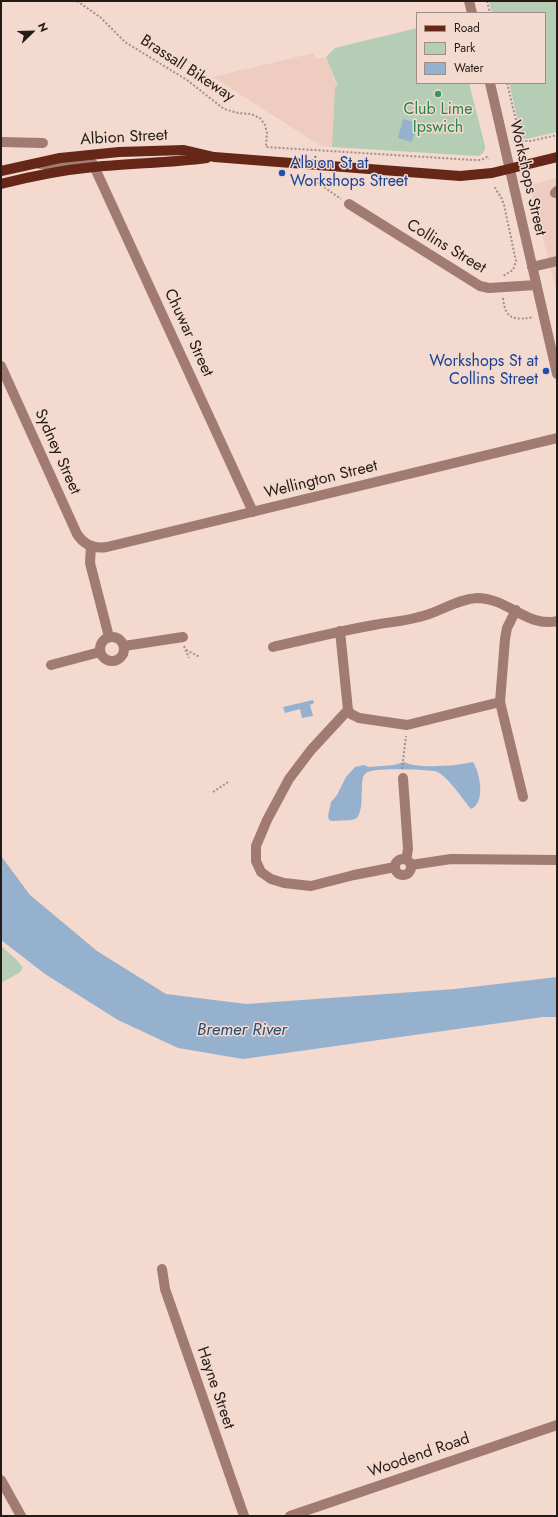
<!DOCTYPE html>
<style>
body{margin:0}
#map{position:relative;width:558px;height:1517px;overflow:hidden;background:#f3d9ce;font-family:Jost,sans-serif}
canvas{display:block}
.frame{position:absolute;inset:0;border:2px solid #241b17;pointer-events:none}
.legend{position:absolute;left:416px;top:12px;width:130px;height:72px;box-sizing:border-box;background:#f3d9ce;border:1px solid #a08d85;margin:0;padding:5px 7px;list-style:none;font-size:12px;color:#241b17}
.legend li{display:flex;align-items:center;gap:8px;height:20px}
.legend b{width:20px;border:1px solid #a08d85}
.north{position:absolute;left:12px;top:12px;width:40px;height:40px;-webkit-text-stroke:3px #f3d9ce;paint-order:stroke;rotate:67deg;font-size:11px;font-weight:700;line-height:16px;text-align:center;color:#241b17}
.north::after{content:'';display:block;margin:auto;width:14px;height:18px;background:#241b17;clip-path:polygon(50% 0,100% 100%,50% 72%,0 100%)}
</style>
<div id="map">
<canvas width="558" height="1517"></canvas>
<div class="frame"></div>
<ul class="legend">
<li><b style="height:5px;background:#662719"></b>Road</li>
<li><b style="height:11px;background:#b4cdb4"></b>Park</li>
<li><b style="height:11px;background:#96b1ce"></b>Water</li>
</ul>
<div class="north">N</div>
</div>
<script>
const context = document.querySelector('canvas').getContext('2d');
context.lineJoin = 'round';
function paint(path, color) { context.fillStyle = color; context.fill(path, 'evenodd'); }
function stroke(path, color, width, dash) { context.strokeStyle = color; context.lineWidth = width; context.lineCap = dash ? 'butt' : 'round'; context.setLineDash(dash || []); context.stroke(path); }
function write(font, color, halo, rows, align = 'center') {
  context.font = font + ' Jost,sans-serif'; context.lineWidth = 3; context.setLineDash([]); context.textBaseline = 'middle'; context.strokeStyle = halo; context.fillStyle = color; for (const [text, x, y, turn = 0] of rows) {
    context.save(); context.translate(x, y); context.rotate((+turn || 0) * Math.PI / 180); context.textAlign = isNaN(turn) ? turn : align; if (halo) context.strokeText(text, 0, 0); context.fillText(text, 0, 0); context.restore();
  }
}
paint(new Path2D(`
 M314,53L316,59L326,57L338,87H335L332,147L321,146L213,77Z
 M557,178V294L530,185Z`), '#eeccbf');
paint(new Path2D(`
 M489,1H557V132L527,139L522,138L509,83H545V13H492Z
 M417,28V83H469L485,146C485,152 483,154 478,156L332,147L335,87L338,86L326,57L335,48Z
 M1,946L17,960L23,968L19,973L1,983Z`), '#b4cdb4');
paint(new Path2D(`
 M403,119L418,123L412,142L398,138Z
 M313,700L314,703L310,705L313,716L302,718L300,709L285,713L283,707Z
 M404,762C418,769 457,766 473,762C480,772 486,803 471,809C461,797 448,776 435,771C423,770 373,767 366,773C362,776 362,783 362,788C361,798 363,809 357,818L352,820L332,821L329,820L328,816L331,802L337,795L346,777L355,767L364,765L369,767L394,765Z
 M1,856L30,895L97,951L166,994L246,1004L455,989L557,977V1017H543L243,1059L178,1048L118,1020L45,974L1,940Z`), '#96b1ce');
stroke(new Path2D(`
 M77,1L100,17L125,42L187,80L224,109L238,113L251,114L260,118L265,125L267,133L266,147L473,160H481L487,157L489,159
 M487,1L490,13
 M507,83L521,141H531L557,135
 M311,178L341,199
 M495,187L496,190L501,197L504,205L516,261L513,270L503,276
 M503,298C505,321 516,320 534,317
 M184,646L189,658
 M186,650L200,657
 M402,769L406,736
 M213,792L228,782`), '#a39087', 2, [2, 2]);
stroke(new Path2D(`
 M469,1L472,13
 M490,83L557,374
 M1,142L43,143
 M40,164L51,165L85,160L90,161L93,164L253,512
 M555,193L557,191
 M349,204L480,286L489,288L536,285
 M532,267L557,261
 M1,366L77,534C84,545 94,549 107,547L557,438
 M91,546L90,563L109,637
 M516,610L507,628L505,639L500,702L523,797
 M340,631L348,710L351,714L359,718L407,725L500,702
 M100 649a12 12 0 1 1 24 0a12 12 0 1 1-24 0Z
 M124,646L183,637
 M273,647C307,639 340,631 374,625C389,622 405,621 419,617C439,613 456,599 477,598C508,598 527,628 557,621
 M51,665L100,652
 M348,710L311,750L289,779L267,820L256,846V861L261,872L271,879L284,883L311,886L354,875L395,867
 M403,778L408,849L406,860
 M395 867a8 8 0 1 1 16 0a8 8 0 1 1-16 0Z
 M411,865L451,859L557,860
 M162,1269L165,1289L244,1516
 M1,1480L21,1516
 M290,1516L557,1425`), '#a17b72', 10);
stroke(new Path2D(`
 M1,171L60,158L119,152L184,150L214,157L460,176L492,173L557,157
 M1,184C32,176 63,170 94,167C132,163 169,163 207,158`), '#662719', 10);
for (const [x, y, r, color] of [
 [438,94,4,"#2e9e5b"],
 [282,173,4,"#1a4fb4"],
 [546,371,4,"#1a4fb4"]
]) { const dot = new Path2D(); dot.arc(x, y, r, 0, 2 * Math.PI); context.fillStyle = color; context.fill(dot); stroke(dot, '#f3d9ce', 1.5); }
write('16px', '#241b17', '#f3d9ce', [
 ["Brassall Bikeway",187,69,33],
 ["Albion Street",124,138,-3],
 ["Workshops Street",527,178,77],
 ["Collins Street",446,247,31],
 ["Chuwar Street",188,333,65],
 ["Sydney Street",57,452,66],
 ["Wellington Street",321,480,-14],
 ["Hayne Street",215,1388,71],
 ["Woodend Road",419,1456,-19]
]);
write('16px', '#27864d', '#f3d9ce', [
 ["Club Lime",438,110],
 ["Ipswich",438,128]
]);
write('16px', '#164399', '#f3d9ce', [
 ["Albion St at",290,164],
 ["Workshops Street",290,182],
 ["Workshops St at",538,362,"right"],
 ["Collins Street",538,380,"right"]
], 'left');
write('italic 17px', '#254e76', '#f3d9ce', [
 ["Bremer River",242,1031]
]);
</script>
